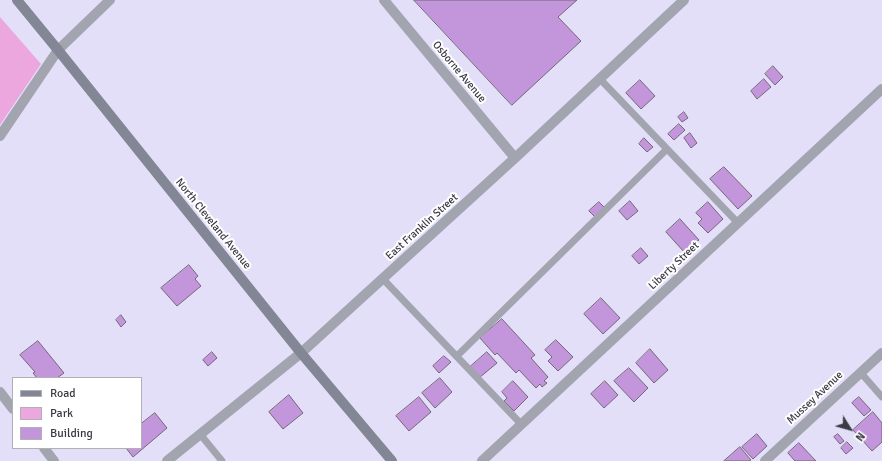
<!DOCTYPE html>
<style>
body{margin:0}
#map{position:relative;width:882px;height:461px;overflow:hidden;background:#e4dff8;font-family:Signika,sans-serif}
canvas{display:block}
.legend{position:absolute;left:12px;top:377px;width:130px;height:72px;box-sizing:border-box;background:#fff;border:1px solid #b1b0b4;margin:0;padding:5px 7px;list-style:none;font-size:12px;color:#3b3943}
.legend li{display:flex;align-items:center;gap:8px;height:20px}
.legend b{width:20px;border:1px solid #b1b0b4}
.north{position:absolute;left:830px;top:409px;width:40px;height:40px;-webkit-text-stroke:3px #fff;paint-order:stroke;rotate:127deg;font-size:11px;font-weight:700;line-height:16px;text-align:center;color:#3b3943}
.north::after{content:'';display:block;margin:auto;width:14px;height:18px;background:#3b3943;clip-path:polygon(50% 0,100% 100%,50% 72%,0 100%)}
</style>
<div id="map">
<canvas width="882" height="461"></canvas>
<ul class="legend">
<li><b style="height:5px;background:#828695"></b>Road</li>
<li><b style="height:11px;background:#eca8de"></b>Park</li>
<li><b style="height:11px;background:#c395da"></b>Building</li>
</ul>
<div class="north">N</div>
</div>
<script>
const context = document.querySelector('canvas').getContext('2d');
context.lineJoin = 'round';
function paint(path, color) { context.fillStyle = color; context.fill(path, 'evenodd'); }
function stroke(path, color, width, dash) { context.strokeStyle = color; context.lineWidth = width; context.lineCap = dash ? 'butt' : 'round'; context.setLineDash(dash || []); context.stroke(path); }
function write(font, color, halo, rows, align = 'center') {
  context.font = font + ' Signika,sans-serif'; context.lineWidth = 4; context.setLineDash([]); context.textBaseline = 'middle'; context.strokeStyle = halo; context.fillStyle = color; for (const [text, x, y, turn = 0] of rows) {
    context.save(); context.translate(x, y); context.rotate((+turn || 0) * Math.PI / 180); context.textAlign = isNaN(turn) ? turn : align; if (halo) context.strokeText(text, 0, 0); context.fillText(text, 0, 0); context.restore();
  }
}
paint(new Path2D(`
 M0,17L41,64L0,125Z`), '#eca8de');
const building = new Path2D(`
 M414,0H577L558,17L581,41L512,105Z
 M773,66L783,77L775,85L765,74Z
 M764,79L771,87L757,99L751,91Z
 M640,80L655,96L641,109L626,93Z
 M684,112L688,118L682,122L678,117Z
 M679,124L685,130L674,140L668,134Z
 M690,133L697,143L691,148L684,138Z
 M644,138L653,147L647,152L639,144Z
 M724,167L752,196L738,209L710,179Z
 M630,201L638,211L627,220L619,211Z
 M599,202L605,208L595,217L589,211Z
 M708,202L723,219L708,233L698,223L702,219L696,213Z
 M680,219L699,240L685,253L666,232Z
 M641,248L648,256L639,264L632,256Z
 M189,265L198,276L195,279L201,286L177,306L161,288Z
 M601,298L620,318L603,334L584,314Z
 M121,315L126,322L121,327L116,320Z
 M502,319L535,355L531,358L548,377L544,381L547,383L542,387L540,384L536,388L519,370L516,373L497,353L495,355L480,338Z
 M556,340L573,357L558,371L548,361L552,357L545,350Z
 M38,341L64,373L57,378H37L33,373L35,372L20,355Z
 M650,349L668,370L654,383L636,363Z
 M212,352L217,358L208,366L203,360Z
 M487,352L497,363L479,378L470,367Z
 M444,356L451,362L439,373L433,366Z
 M629,368L648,388L634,402L614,381Z
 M440,378L452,392L435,408L422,393Z
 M513,381L528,397L514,411L504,401L507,398L502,392Z
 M605,381L618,395L604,408L591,394Z
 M289,395L303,413L283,429L269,412Z
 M419,397L431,412L409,431L396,416Z
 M859,397L871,410L864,416L852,403Z
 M873,412L882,423V442L872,451L853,430Z
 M155,413L167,428L133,457L126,448H141V424Z
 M757,434L767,446L753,459L742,447Z
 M838,434L844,441L840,444L834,437Z
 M847,442L853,448L846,454L841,448Z
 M799,443L816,461H795L788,453Z
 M740,447L751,460L749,461H724Z`);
paint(building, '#c395da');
stroke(building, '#74677a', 1);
stroke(new Path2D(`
 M600,79L738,223
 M383,279L521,424
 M457,356L667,149
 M861,373L882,397
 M200,434L222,461`), '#a2a4af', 7);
stroke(new Path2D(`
 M384,0L515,158
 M0,136L58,50L110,0
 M0,392L13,409
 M44,448L54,461
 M167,461L301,353L515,158L684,0
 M482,461L882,89
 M765,461L882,353`), '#a2a4af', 10);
stroke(new Path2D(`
 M17,0L58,50L301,353L392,461`), '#828695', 10);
write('11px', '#3b3943', '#fff', [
 ["Osborne Avenue",459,72,50],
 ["North Cleveland Avenue",213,224,51],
 ["East Franklin Street",422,227,-42],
 ["Liberty Street",674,266,-43],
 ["Mussey Avenue",815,398,-43]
]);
</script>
